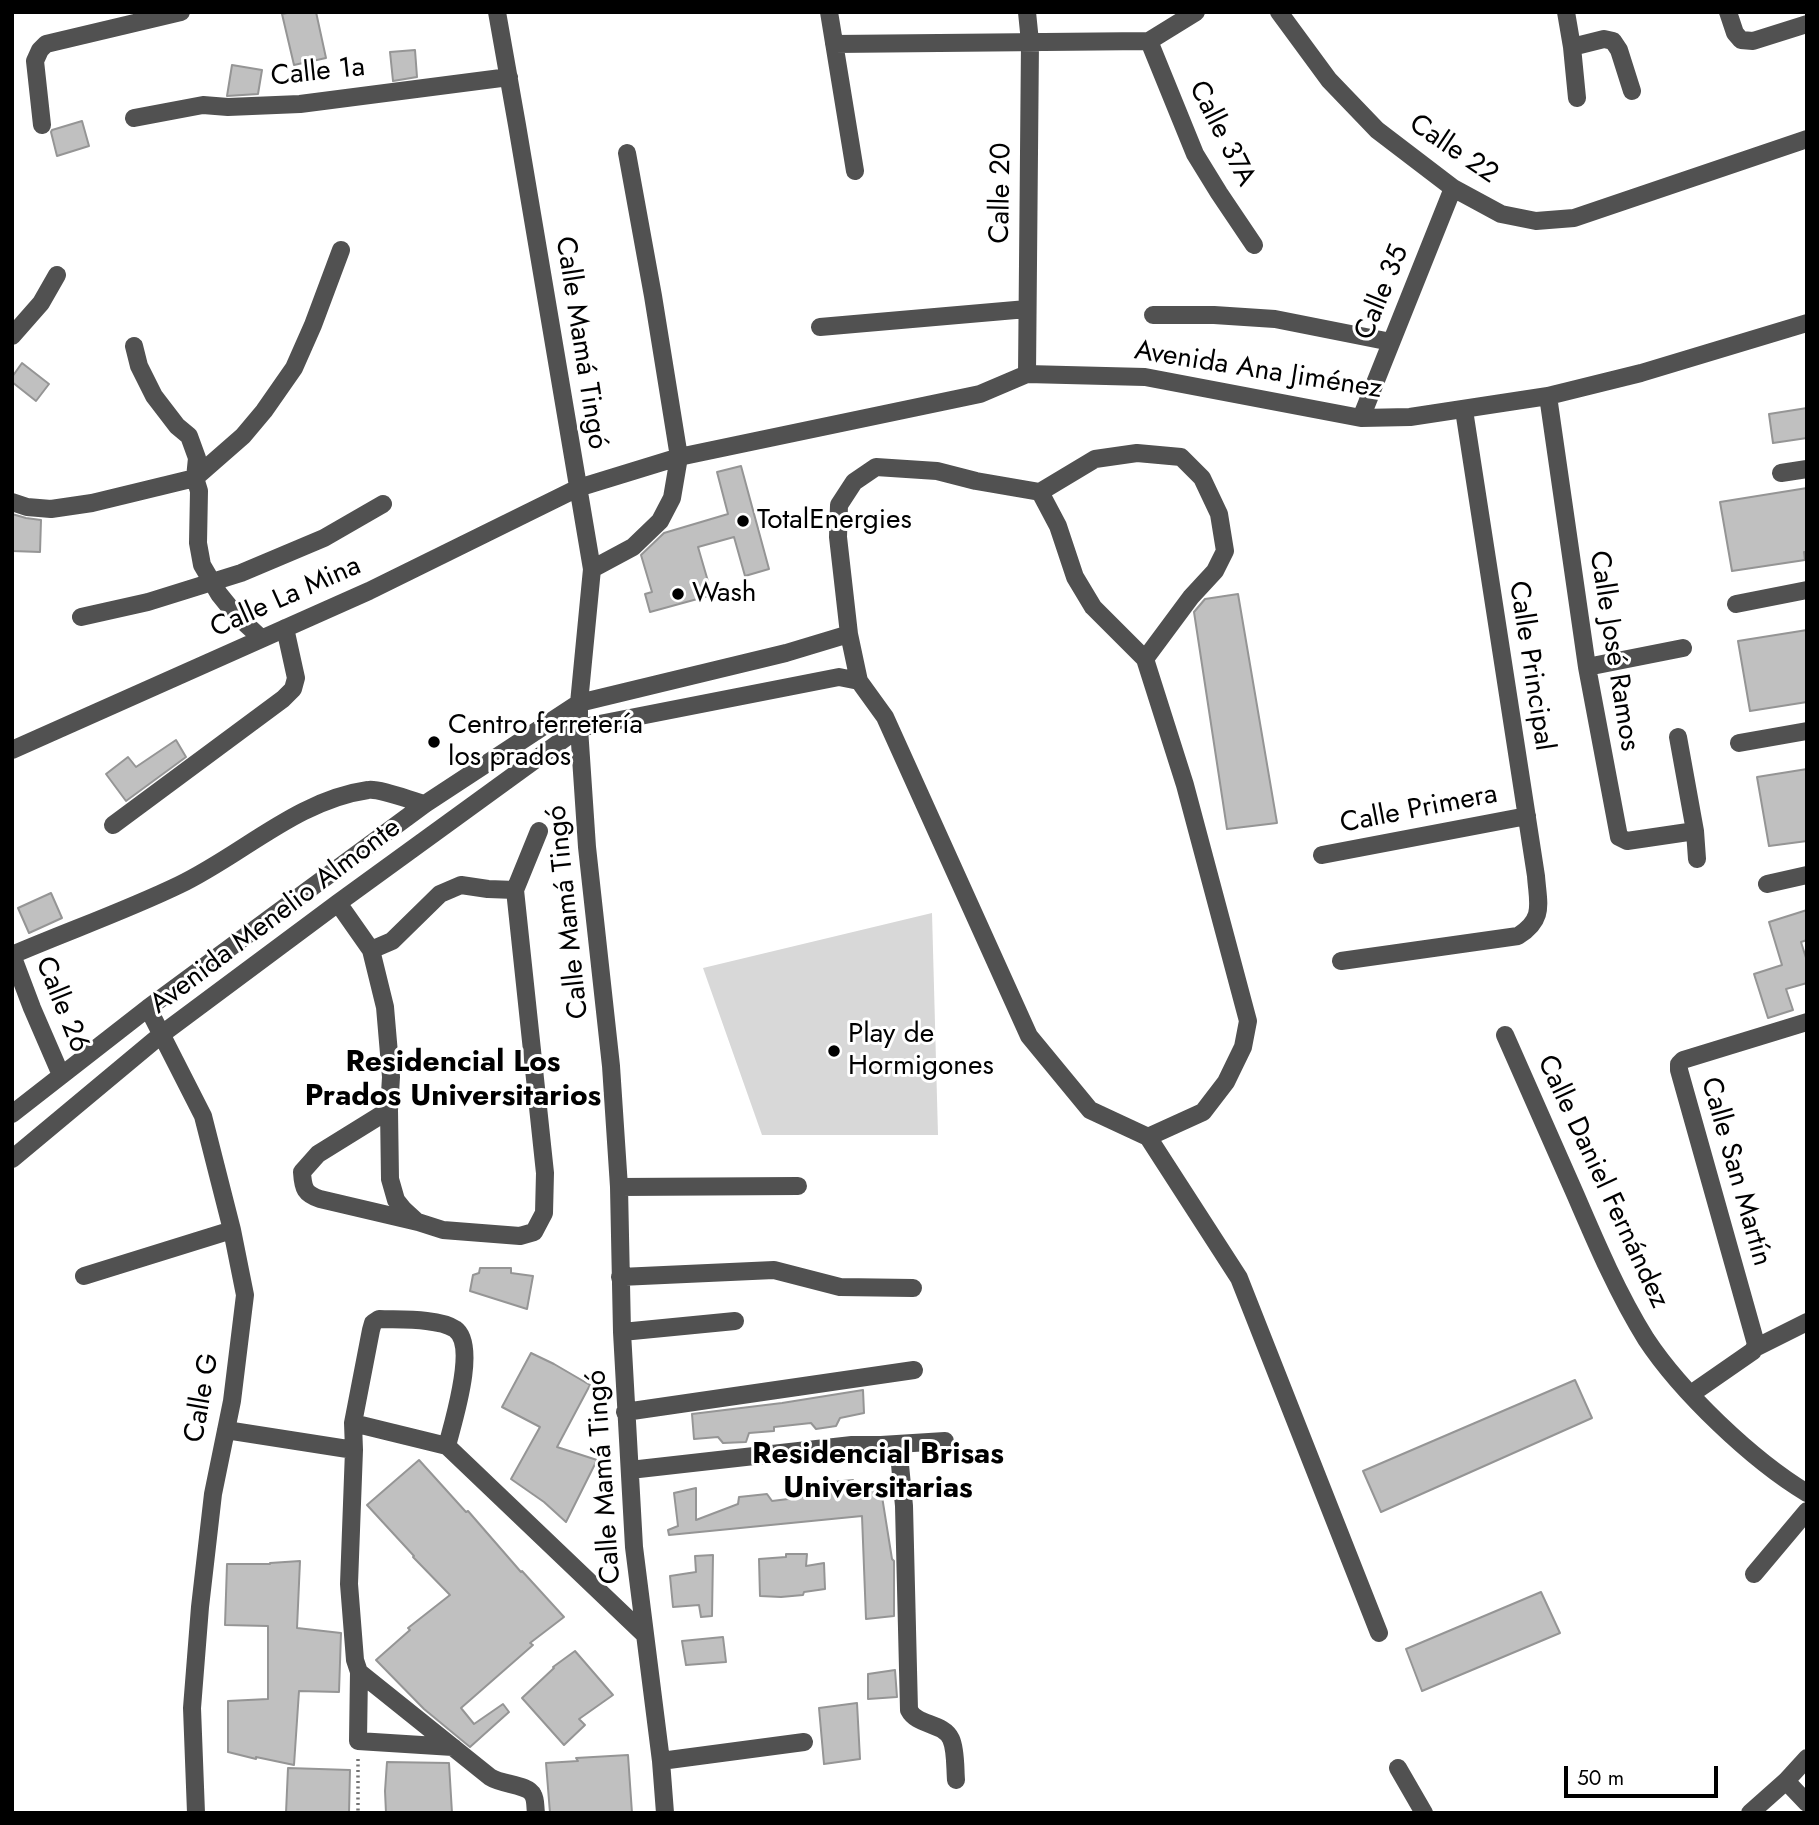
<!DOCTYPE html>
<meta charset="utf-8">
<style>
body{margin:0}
#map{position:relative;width:1819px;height:1825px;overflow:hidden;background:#fff;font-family:Jost,sans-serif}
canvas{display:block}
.frame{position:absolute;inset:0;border:14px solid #000;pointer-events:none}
.scale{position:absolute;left:1564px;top:1766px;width:154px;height:32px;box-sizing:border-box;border:4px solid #000;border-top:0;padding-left:9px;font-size:21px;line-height:24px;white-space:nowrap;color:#000;-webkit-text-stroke:5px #fff;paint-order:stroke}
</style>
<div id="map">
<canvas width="1819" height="1825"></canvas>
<div class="frame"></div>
<div class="scale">50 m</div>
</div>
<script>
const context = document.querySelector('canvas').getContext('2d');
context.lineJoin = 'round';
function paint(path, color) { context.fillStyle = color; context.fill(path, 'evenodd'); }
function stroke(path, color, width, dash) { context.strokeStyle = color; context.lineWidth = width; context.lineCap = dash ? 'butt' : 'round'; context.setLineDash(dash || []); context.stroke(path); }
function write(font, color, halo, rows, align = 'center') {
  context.font = font + ' Jost,sans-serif'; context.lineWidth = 6; context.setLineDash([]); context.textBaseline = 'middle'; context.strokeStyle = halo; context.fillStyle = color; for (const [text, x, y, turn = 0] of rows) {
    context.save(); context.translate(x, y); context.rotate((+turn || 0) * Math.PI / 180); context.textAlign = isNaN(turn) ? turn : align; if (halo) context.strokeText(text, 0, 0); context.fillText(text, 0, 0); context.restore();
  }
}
paint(new Path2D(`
 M932,913L938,1135H762L703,968Z`), '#d8d8d8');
const building = new Path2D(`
 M292,12H316L326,58L294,65L282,14Z
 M415,50L417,77L393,81L390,52Z
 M232,65L262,70L258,94L227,96Z
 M82,121L89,146L57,156L51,132L52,130Z
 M22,363L49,384L36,401L12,382V377Z
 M1807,408V438L1773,443L1769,414Z
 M741,466L769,569L745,576L734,537L698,547L712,595L650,612L645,594L652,592L641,555L664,533L728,514L717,472Z
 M1807,488V552H1804L1805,560L1732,571L1720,502Z
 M12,514L26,518L41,520L40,552L12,551Z
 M1238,594L1277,823L1227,829L1194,612L1205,599Z
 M1807,630V702L1750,711L1738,641Z
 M176,740L186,757L126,801L106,774L128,757L136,767Z
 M1807,769V841L1769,846L1757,777Z
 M51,893L62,918L29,933L18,908Z
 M1807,910V940L1801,942L1807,961V983L1786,989L1793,1010L1768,1018L1754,974L1782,965L1769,922Z
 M480,1268H511V1273L533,1276L527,1309L470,1291L473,1275L479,1273Z
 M531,1353L554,1364L590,1385L557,1447L597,1460L566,1522L544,1502L511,1479L540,1427L502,1407Z
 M1575,1380L1592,1418L1381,1512L1363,1471Z
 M863,1390L864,1413L840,1418L836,1426L816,1429L811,1423L774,1427V1431L749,1433L746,1442L723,1443L718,1437L694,1439L692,1414L782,1403Z
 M419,1460L466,1512L468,1511L521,1572L522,1571L564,1617L530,1643L533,1645L461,1708L474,1724L503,1704L509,1712L470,1747L424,1709L376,1660L410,1630L408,1628L450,1595L413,1557L414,1556L367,1505Z
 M853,1480L857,1489L880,1484L892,1559L894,1561V1616L866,1619L862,1516L669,1535L668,1530L678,1526L674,1493L696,1488V1520L738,1504L739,1497L767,1494L772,1501L796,1498L827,1491L833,1482Z
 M786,1554H807L806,1566L824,1563L825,1589L804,1592L803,1595L781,1597L760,1596L759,1559L786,1557Z
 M713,1555L712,1616L701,1617L699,1605L673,1607L670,1576L696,1572L695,1556Z
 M300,1561L297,1628L341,1633L339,1692L299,1691L294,1765L256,1757V1759L228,1752V1701L268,1699V1626L225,1625L227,1564H270V1563Z
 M1541,1592L1560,1633L1422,1691L1406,1649Z
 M723,1637L726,1662L686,1665L682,1641Z
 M575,1651L613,1695L579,1719L585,1725L564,1745L522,1698L554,1668L553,1667Z
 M895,1670L897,1697L868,1699V1674Z
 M857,1703L860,1759L824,1764L819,1708Z
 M628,1755L632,1813H550L546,1763L578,1761L576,1758Z
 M387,1762L449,1763L452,1813H386L385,1791Z
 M288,1768L350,1770L349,1813H286Z`);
paint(building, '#c0c0c0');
stroke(building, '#959595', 2);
stroke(new Path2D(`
 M358,1759V1813`), '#737373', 3.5, [2, 3.5]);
stroke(new Path2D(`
 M497,12L517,125L592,569L579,703V728L587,847L611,1066L619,1187L622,1332L634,1547L661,1761L665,1813
 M829,12L855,171
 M1027,12L1030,42L1027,374
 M1279,12L1329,80L1377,130L1453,188L1501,214L1536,221L1574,218L1807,139
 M1566,12L1572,47L1604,39L1613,41L1619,50L1632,91
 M1728,12L1735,33L1741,40L1753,41L1807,24
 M1149,41L1195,154L1219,193L1254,245
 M834,44L1149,41L1196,12
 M1572,47L1577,98
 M134,118L203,105L228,107L300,104L509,77
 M42,125L35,61L40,50L46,44L181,12
 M1153,315H1214L1275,319L1391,342
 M820,327L1027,309
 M12,336L41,303L57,275
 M134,346L139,366L154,396L177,426L189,436L197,458L195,478L199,491L198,543L202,565L219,594L236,615L261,638
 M1548,396L1587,667L1619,837L1627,841L1695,831
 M1361,418L1453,188
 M1781,473L1807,469
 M1040,492L1095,459L1137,453L1181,457L1202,478L1219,514L1225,551L1215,571L1191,597L1145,659
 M12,502L27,507L51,509L92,503L195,478L243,436L264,411L294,368L313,325L341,250
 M592,569L633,547L660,521L672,498L679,457L653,296L627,153
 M1736,604L1807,590
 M81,617L148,602L241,573L324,538L383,504
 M849,634L859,681
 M1587,667L1683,648
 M1678,737L1695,831L1697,859
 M1739,743L1807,731
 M12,750L369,591L578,488L679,457L980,394L1027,374L1145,377L1361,418L1410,417L1548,396L1641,373L1807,323
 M113,825L283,699L293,689L296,678L285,628
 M1322,855L1527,816
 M1767,884L1807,875
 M338,903L371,950L385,1007L391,1077L389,1110L390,1179L396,1200L404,1210L416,1221
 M371,950L392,941L440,894L461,885L488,889L515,890
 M12,955C68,931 125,911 179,885C242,855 297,800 368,790C379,788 412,801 425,804
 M12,955L32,1008L61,1075
 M1341,961L1518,936C1545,919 1538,904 1536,876L1464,410
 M148,1008L203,1116L232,1230L245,1295L232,1401L213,1494L200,1607L192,1708L196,1813
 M1505,1035C1529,1089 1552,1142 1576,1196C1597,1245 1618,1294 1646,1339C1681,1392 1752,1460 1807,1493
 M389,1110L318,1154L302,1172C303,1189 305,1194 320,1199L418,1222L443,1230L520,1236L534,1232L544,1213L545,1173L515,890L539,831
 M12,1114L148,1008L425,804L579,703L786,653L849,634L838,537L839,505L854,482L876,467L937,471L976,481L1040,492L1058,526L1075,577L1093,607L1145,659L1185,785L1248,1021L1243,1047L1226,1082L1203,1112L1148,1137
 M12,1159L162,1034L338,903L579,728L839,677L859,681L885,717L1029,1036L1090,1110L1148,1137L1239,1278L1379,1633
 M619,1187L798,1186
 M84,1276L232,1230
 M620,1277L774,1270L840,1287L913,1288
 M622,1332L735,1321
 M1755,1348L1807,1322
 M1691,1394L1753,1351L1756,1344L1679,1070V1064L1683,1060L1807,1022
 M625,1412L914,1370
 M353,1423L447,1446L645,1635
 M226,1430L354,1450
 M898,1444L904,1506L909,1710C917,1726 943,1722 951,1739C956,1750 955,1768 956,1780
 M447,1446C453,1422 478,1345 455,1329C438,1318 399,1320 379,1319L373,1323L371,1330L353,1423L354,1450L349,1584L355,1660L359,1672L358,1741L453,1747
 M630,1470L852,1445H881L945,1441
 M1754,1574L1807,1511
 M359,1672L490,1777C502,1785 528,1784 533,1795C536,1800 535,1807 536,1813
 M661,1761L804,1742
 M1398,1768L1424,1813
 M1786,1781L1807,1803
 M1750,1813L1786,1781L1807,1758`), '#515151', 18);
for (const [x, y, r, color] of [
 [743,521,7,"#000"],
 [678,594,7,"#000"],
 [434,742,7,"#000"],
 [834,1051,7,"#000"]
]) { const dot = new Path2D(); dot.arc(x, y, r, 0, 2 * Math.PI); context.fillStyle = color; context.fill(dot); stroke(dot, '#fff', 2.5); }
write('28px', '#000', '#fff', [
 ["Calle 1a",318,73,-6],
 ["Calle 37A",1221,134,63],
 ["Calle 22",1453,150,34],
 ["Calle 20",1002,193,-89],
 ["Calle 35",1383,293,-68],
 ["Calle Mamá Tingó",580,343,81],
 ["Avenida Ana Jiménez",1258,371,9],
 ["Calle La Mina",286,598,-24],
 ["Calle José Ramos",1613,651,81],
 ["Calle Principal",1530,666,81],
 ["Calle Primera",1419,810,-11],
 ["Calle Mamá Tingó",569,912,-96],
 ["Avenida Menelio Almonte",276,917,-37],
 ["Calle 26",61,1005,68],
 ["Calle San Martín",1735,1172,74],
 ["Calle Daniel Fernández",1602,1182,65],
 ["Calle G",203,1398,-80],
 ["Calle Mamá Tingó",605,1477,-94]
]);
write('28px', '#000', '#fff', [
 ["TotalEnergies",757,521],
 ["Wash",692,594],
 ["Centro ferretería",448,726],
 ["los prados",448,758],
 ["Play de",848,1035],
 ["Hormigones",848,1067]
], 'left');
write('bold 30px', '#000', '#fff', [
 ["Residencial Los",453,1064],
 ["Prados Universitarios",453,1098],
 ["Residencial Brisas",878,1456],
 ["Universitarias",878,1490]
]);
</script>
